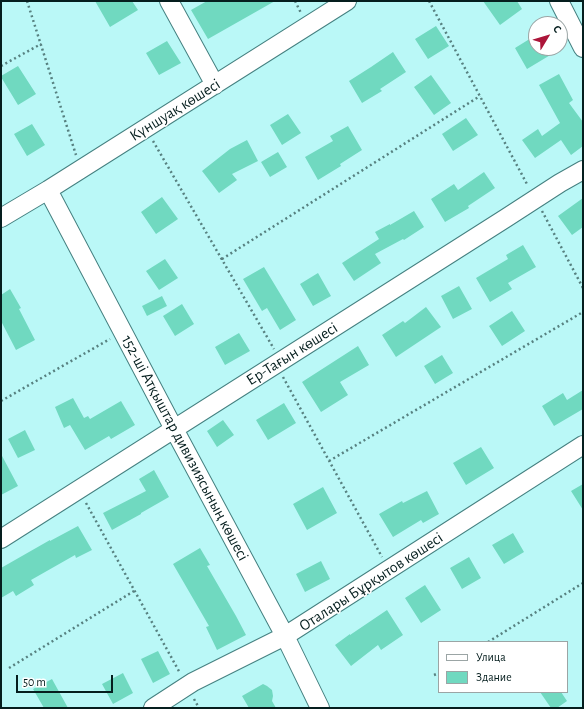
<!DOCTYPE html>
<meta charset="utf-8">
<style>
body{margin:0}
#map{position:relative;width:584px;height:709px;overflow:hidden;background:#baf8f7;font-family:"Alegreya Sans",sans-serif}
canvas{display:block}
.frame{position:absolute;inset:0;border:2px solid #051e1e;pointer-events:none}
.legend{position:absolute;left:438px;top:641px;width:130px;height:52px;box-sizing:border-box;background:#fff;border:1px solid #9ba5a5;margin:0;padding:5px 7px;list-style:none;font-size:12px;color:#051e1e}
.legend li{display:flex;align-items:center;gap:8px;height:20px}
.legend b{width:20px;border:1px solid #9ba5a5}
.north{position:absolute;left:528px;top:16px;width:40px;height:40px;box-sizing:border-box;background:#fff;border:1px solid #9ba5a5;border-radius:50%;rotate:52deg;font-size:11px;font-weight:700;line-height:16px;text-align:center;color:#051e1e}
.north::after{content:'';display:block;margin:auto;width:14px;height:18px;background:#ac163a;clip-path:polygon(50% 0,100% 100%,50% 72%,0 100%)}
.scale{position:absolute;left:16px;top:675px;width:97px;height:18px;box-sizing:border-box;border:2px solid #051e1e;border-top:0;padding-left:5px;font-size:12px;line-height:14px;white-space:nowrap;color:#051e1e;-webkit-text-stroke:3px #fff;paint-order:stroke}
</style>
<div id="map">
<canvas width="584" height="709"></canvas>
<div class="frame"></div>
<ul class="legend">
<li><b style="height:5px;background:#fff"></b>Улица</li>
<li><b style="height:11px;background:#70d9c0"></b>Здание</li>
</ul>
<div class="north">С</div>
<div class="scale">50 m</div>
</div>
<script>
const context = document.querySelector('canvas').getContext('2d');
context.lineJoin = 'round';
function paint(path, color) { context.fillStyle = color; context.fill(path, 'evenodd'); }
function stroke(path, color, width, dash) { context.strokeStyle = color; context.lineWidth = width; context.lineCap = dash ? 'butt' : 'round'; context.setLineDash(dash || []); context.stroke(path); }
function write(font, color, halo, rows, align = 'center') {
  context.font = font + ' "Alegreya Sans",sans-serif'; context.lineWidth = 3; context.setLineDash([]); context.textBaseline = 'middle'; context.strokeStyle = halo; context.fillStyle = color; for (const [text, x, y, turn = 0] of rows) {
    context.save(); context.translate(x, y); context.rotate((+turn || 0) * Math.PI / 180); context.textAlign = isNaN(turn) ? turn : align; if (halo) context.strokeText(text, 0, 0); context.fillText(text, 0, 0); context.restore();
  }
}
paint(new Path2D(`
 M95,1H132L138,10L110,27Z
 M207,1H275L208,39L191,10Z
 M483,1H517L522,9L500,25Z
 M436,26L449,46L428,59L415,39Z
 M536,35V48H562L527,69L515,48Z
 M167,41L181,63L159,75L146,53Z
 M393,52L406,72L380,89L382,91L362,103L349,81L371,67Z
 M18,66L36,94L18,105L1,77V76Z
 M559,74L573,100L569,103L583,122V146L571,155L561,140L535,158L522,140L538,129L542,136L560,123L539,85Z
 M431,75L451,103L434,115L414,87Z
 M288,114L301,133L282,145L270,125Z
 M466,118L478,135L453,151L442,134Z
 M32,124L45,145L27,156L14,134Z
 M348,126L362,150L340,164L341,166L318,180L305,157L333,141L330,136Z
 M247,140L258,161L232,174L237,180L219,193L202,171L230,149Z
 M278,152L287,167L270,177L261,162Z
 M484,172L495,188L468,206L469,208L445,222L431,199L454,184L458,190Z
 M162,197L178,219L156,234L141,212Z
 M583,198V227L572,235L558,216Z
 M414,211L424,227L404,240L403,239L375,254L381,263L354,281L342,263L379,239L375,232L390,224V225Z
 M523,245L536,267L508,283L512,289L490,302L476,278L508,259L506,255Z
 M165,259L178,278L159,290L146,271Z
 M264,267L296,320L280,330L267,308L262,311L243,279Z
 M318,273L331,296L313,306L300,284Z
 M459,286L472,309L453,319L441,296Z
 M10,289L21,308L19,309L35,340L16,350L1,321V295Z
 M162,296L167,306L147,316L142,306Z
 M182,304L194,324L175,336L163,316Z
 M426,307L441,327L396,357L382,335L403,321L405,323Z
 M512,311L525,331L502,346L489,326Z
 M239,333L250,351L225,365L215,347Z
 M358,346L369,365L340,382L348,395L321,412L302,382Z
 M442,355L453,373L435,384L424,366Z
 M583,390V409L554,426L542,406L563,393L567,400Z
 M73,398L84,418L88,416L90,419L121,401L135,425L111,439L109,436L85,450L70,425L64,428L55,407Z
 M284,403L296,423L268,440L256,420Z
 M223,420L234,435L217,447L207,431Z
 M25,430L35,450L18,458L8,439Z
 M481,447L494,468L466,485L453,463Z
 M1,454L18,486L1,495Z
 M154,470L169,497L141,513V514L112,530L103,513L146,491L139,479Z
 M583,484V510L571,491Z
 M323,487L337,513L307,530L293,504Z
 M427,491L439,514L423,523L421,520L393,537L379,514L402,501L403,503Z
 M78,526L92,550L76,558L75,555L31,580L34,585L16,596L13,591L1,598V568L50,540V541Z
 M513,533L524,552L504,564L492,545Z
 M200,548L210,565L207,566L236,616L246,635L217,650L206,627L209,626L173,564Z
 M469,557L481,578L462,589L450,568Z
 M321,561L330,579L305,592L296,574Z
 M425,585L441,610L421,623L405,598Z
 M387,610L403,635L381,650L378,645L351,666L335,645L350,634V635Z
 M158,651L170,674L153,683L141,659Z
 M123,673L133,693L113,704L102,684Z
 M52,679L68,708H44L33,689Z
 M263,684L267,686L272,690L273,696L272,701L276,708H249L242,696Z
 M540,692H561L567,701L557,708H551Z`), '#70d9c0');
const minor = new Path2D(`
 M169,1L215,85
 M559,1L583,48
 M48,190L174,429L285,636L320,708
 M1,218L48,190L347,1
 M1,539L506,218L560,183L583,170
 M153,708L193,682L285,636L583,445`);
stroke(minor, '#458080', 20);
stroke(new Path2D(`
 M27,1L76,155
 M295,1L301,13
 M429,1L528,186
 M1,66L41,44
 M153,141L274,349
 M542,211L583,288
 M222,259L480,96
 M283,377L382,557
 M1,401L110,339
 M329,461L583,312
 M86,503L180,673
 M488,642L583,583
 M9,668L134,591
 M434,675L439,673
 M194,699L199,708`), '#578180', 2.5, [2, 3]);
stroke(minor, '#fff', 18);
write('16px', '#051e1e', '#fff', [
 ["Күншуақ көшесі",175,110,-32],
 ["Ер-Тағын көшесі",292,354,-32],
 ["152-ші Атқыштар дивизиясының көшесі",185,448,62],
 ["Оталары Бұрқытов көшесі",371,582,-33]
]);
</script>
